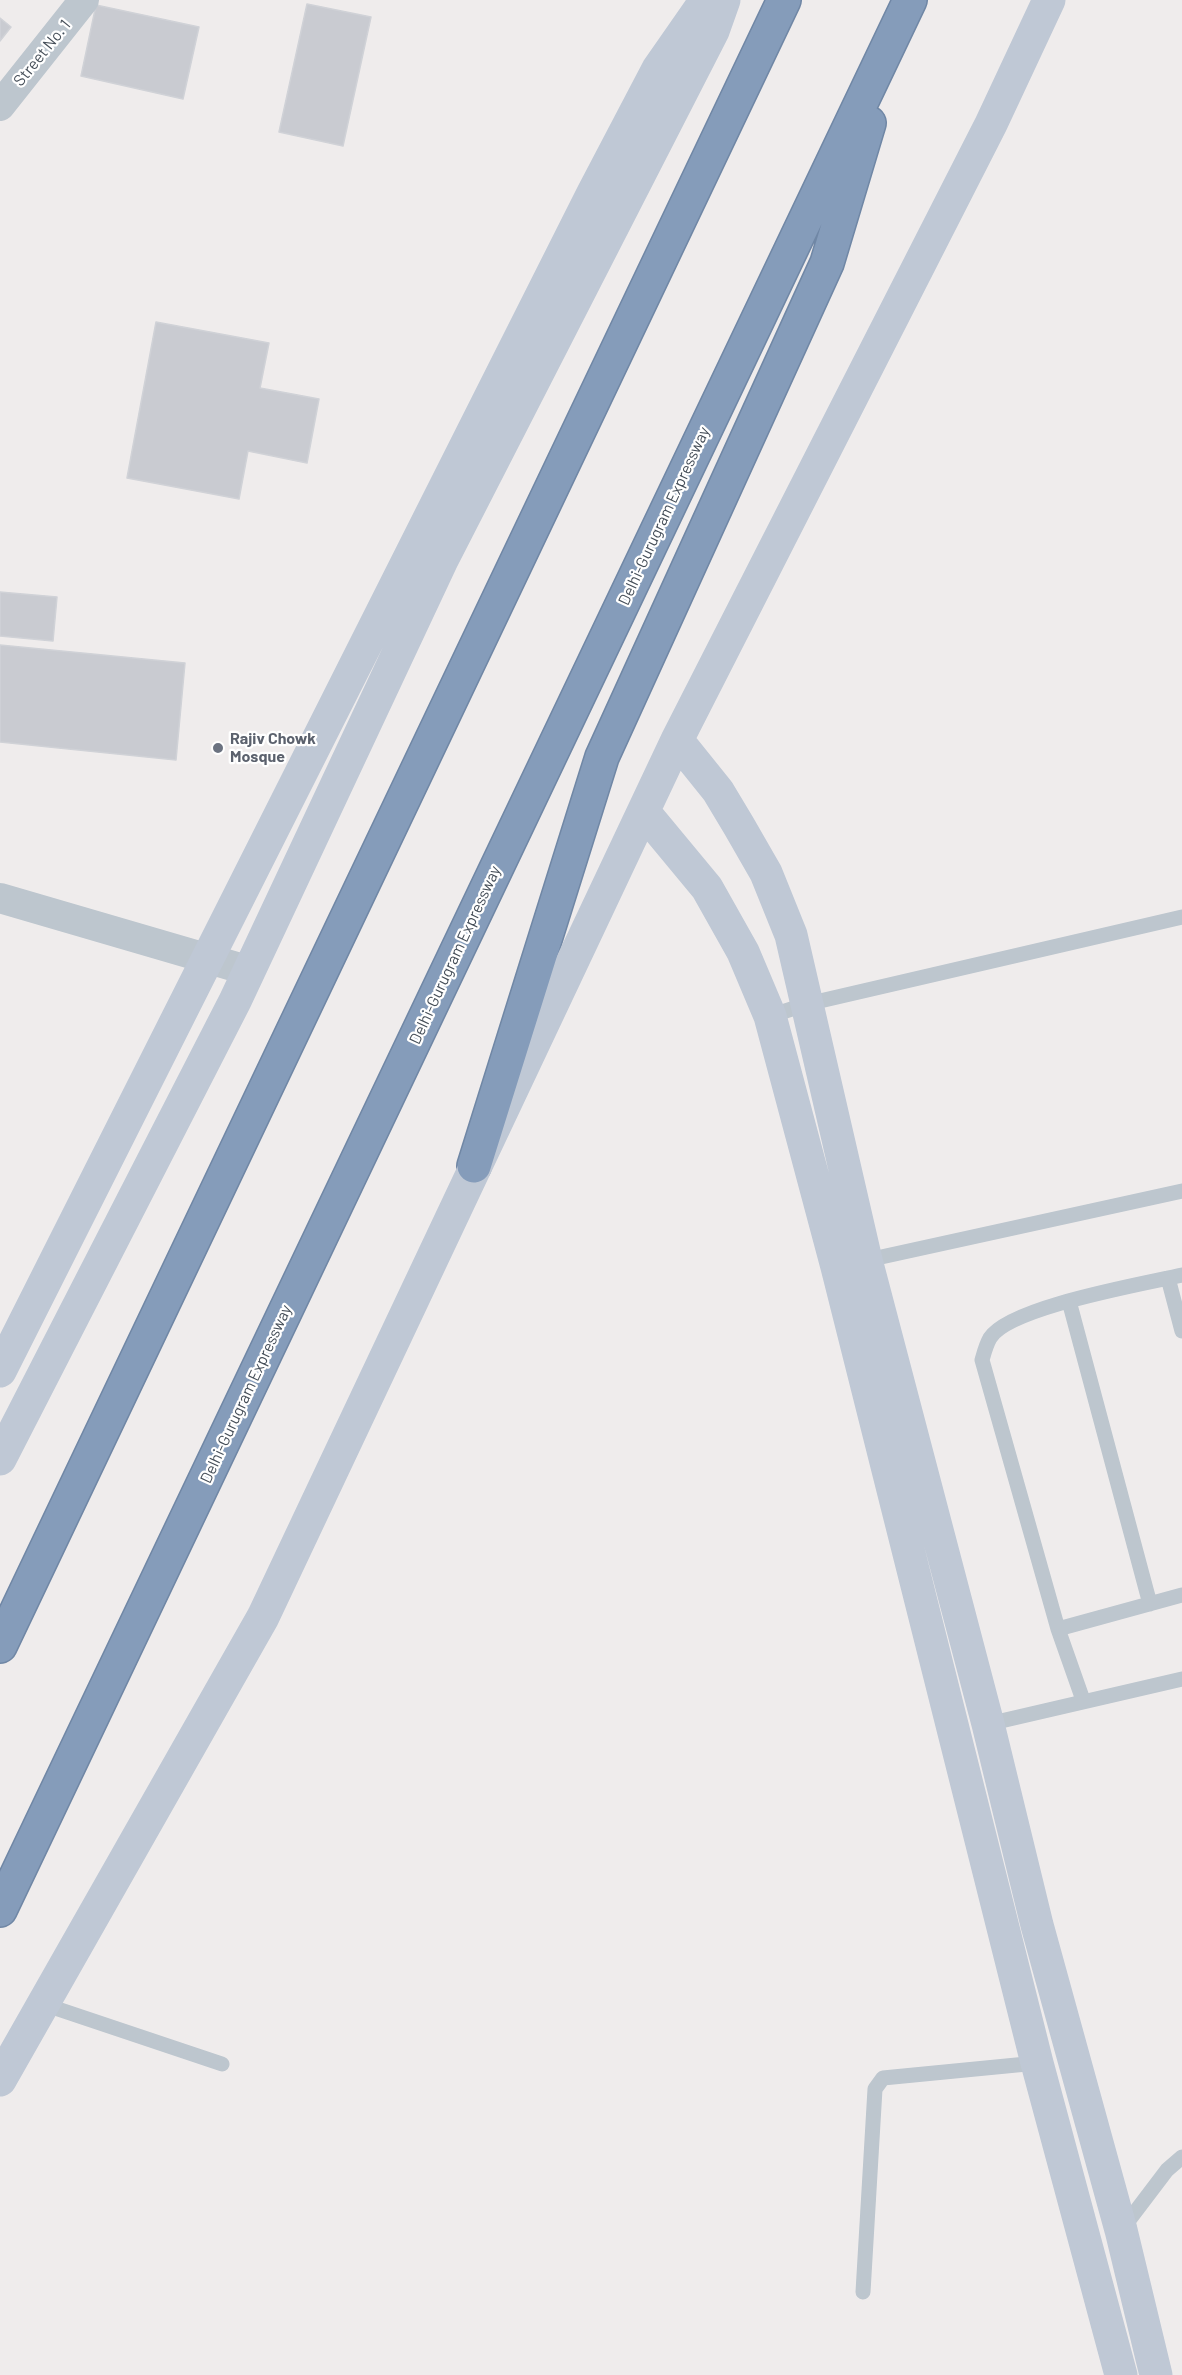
<!DOCTYPE html>
<style>
body{margin:0}
canvas{display:block;background:#efecec}
</style>
<canvas width="1182" height="2375"></canvas>
<script>
const context = document.querySelector('canvas').getContext('2d');
context.lineJoin = 'round';
function paint(path, color) { context.fillStyle = color; context.fill(path, 'evenodd'); }
function stroke(path, color, width, dash) { context.strokeStyle = color; context.lineWidth = width; context.lineCap = dash ? 'butt' : 'round'; context.setLineDash(dash || []); context.stroke(path); }
function write(font, color, halo, rows, align = 'center') {
  context.font = font + ' Barlow,sans-serif'; context.lineWidth = 4.5; context.setLineDash([]); context.textBaseline = 'middle'; context.strokeStyle = halo; context.fillStyle = color; for (const [text, x, y, turn = 0] of rows) {
    context.save(); context.translate(x, y); context.rotate((+turn || 0) * Math.PI / 180); context.textAlign = isNaN(turn) ? turn : align; if (halo) context.strokeText(text, 0, 0); context.fillText(text, 0, 0); context.restore();
  }
}
const building = new Path2D(`
 M307,4L371,17L343,146L279,132Z
 M96,5L199,27L183,99L81,76Z
 M0,18L11,27L0,41Z
 M156,322L269,343L260,388L319,399L307,463L248,451L239,499L127,478Z
 M0,592L57,597L53,641L0,636Z
 M0,645L185,663L176,760L0,742Z`);
paint(building, '#c9cbd1');
stroke(building, '#d0d2d7', 1.5);
const highway = new Path2D(`
 M474,1166L602,757L827,263L869,123
 M0,1646L784,0
 M0,1910L910,0`);
stroke(highway, '#7087a5', 36);
stroke(new Path2D(`
 M770,1016L807,1004L1182,917
 M863,1261L1182,1191
 M1168,1278L1182,1331
 M1069,1301L1150,1604
 M1058,1629L1182,1595
 M1083,1700L1058,1629L982,1360C984,1353 986,1345 990,1338C1009,1307 1143,1284 1182,1275
 M988,1724L1182,1679
 M43,2004L222,2064
 M1123,2228L1167,2170L1182,2157
 M863,2292L875,2089L883,2078L1037,2063`), '#bdc6ce', 15);
stroke(new Path2D(`
 M0,106L84,0
 M0,898L250,971`), '#bdc6ce', 30);
stroke(new Path2D(`
 M677,740L718,791L739,826L766,873L791,935L866,1260L988,1724L1037,1925L1121,2230L1156,2375
 M644,812L707,888L743,952L770,1016L837,1267L1037,2063L1121,2375
 M0,1371L593,193L658,69L706,0
 M0,1459L235,1001L442,560L713,31L724,0
 M0,2080L263,1617L677,740L991,124L1049,0`), '#bfc8d5', 33);
stroke(highway, '#859cba', 33);
for (const [x, y, r, color] of [
 [218,748,6,"#6b7280"]
]) { const dot = new Path2D(); dot.arc(x, y, r, 0, 2 * Math.PI); context.fillStyle = color; context.fill(dot); stroke(dot, '#fff', 2); }
write('16px', '#454e58', '#fff', [
 ["Street No. 1",42,53,-51],
 ["Delhi-Gurugram Expressway",664,516,-65],
 ["Delhi-Gurugram Expressway",455,955,-65],
 ["Delhi-Gurugram Expressway",246,1394,-65]
]);
write('bold 16px', '#5b616d', '#fff', [
 ["Rajiv Chowk",230,739],
 ["Mosque",230,757]
], 'left');
</script>
